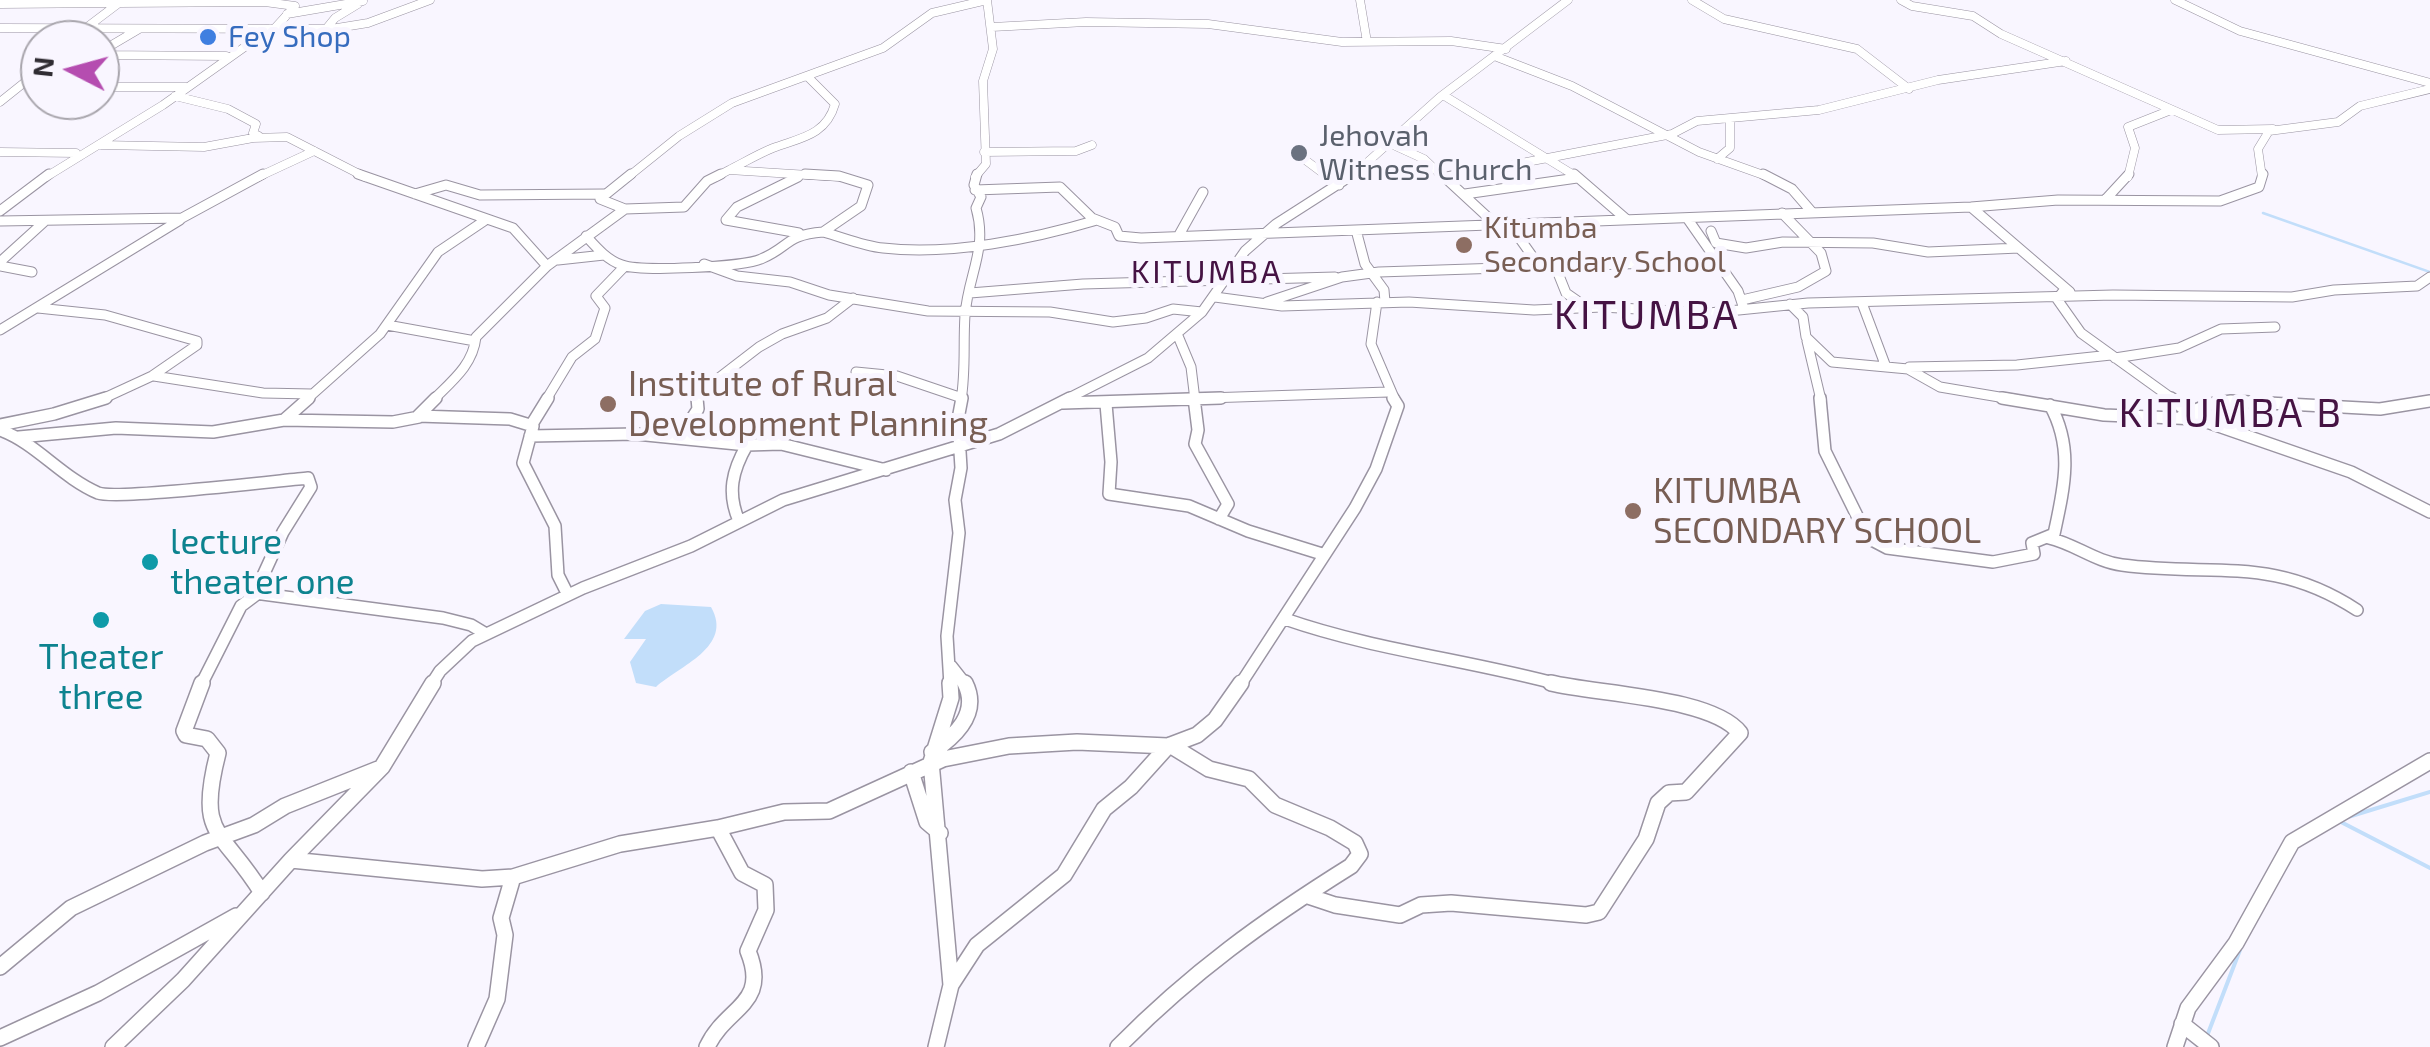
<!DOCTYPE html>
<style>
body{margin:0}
#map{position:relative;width:2430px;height:1047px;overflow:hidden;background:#f9f6ff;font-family:"Exo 2",sans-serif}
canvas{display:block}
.north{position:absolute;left:20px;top:20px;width:100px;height:100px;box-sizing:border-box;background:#f9f6ff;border:2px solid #a9a6ad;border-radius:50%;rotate:276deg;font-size:28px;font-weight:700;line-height:40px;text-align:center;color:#302d33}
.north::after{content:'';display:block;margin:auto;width:35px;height:45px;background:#b54db0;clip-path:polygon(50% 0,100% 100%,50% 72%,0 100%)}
</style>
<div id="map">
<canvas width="2430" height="1047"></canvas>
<div class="north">N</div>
</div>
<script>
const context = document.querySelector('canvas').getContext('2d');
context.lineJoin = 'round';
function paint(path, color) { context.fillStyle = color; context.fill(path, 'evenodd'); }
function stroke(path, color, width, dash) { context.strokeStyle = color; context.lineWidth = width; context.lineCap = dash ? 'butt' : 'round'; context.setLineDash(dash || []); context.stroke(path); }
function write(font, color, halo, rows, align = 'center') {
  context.font = font + ' "Exo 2",sans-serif'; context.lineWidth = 10; context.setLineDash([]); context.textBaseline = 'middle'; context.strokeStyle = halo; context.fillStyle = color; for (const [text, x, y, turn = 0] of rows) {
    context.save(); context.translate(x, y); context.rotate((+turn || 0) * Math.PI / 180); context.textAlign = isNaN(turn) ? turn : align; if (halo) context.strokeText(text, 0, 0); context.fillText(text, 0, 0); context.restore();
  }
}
paint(new Path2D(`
 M661,604L711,607C734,647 679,666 656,687L636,683L630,662L646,639H624L645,611Z`), '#c2defa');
stroke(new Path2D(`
 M2263,213L2430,272`), '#c2defa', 2.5);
stroke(new Path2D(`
 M2348,817L2430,792
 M2339,821L2430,868
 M2207,1036L2240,950`), '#c2defa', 4);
const minorFar3 = new Path2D(`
 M1360,0L1367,42
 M1692,0L1724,19L1857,49L1909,89
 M1901,0L1912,6L1973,16L2001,34L2218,130L2273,129
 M2175,0L2240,31L2430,83
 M0,4L119,3
 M287,14L363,1
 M992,27L1086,22L1208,24L1342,42L1451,41L1506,49
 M0,28L331,29L368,23L430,0
 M326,29L335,18L358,4
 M70,40L119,3L265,2L295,6L275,28
 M100,52L139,29
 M100,55L226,56
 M1497,57L1572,86L1699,152L1769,177
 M100,87H186
 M1443,95L1577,177
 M175,96L228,109L256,124L253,133L259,136
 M0,102L40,70
 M1389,143L1424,159L1443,177
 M101,145L204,147L253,138L287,137L365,177
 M0,152L76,153
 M984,152L1076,151L1092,145
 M1304,159L1328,177
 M1717,159L1730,148V120
 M729,170C743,163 758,154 773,148C799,138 826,136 835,104L807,76
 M46,177L163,105L270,29
 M258,177L314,151
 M628,177L679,136L732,103L883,48L932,13L987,0L993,49L983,81L986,164L975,177
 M716,177L729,170L841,177
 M1351,177L1440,97L1568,0
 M1449,177L1672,134L1697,121L1819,110L1938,80L2066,61
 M2128,177L2135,148L2128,127L2171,110
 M2262,177L2258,149L2269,131L2338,122L2360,106L2430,89`);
const minorFar2 = new Path2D(`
 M358,174L513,228L547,266
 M805,174L839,176L868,185L861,206L823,232C842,237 863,246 883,248C950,256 1033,239 1097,220
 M1324,174L1339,185
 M1441,174L1493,222
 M1574,174L1626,219
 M1763,174L1792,189L1811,211
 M798,177L737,207L726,220L799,233
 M1447,177L1462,174
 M975,190L1060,187L1092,218L1115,227L1119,236L1141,238L1971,207L2058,200L2220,201L2259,187L2263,174
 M415,194L446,185L480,195L604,194
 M1465,194L1577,178
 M2105,200L2129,174
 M1971,207L2070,292
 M625,209L600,199L631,174
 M0,211L49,174
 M1687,218L1738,291L1743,306
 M0,221L182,218L263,174
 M1508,222L1535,260L1558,273L1566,293L1586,307
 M1356,230L1365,264L1384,290L1385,302
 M1711,231L1716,243L1746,248L1783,242L1873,243L1928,252L2019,248
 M1179,235L1203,192
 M586,236C596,247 607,260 622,265C641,272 743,267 761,259C790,247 785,235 823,232
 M558,260L604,255
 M0,262L44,222
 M704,264L737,276L790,282L829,295L928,311L1050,312L1113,322L1146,318L1173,309L1202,312
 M0,266L32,272
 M2065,289L2057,299L2081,333L2174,400
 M970,293L1083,284L1335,277
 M1215,297L1282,306L1409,302L1534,310L1602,307L1709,313L1808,303L2113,295L2292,297L2334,290L2417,286L2430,277
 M1742,300L1798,287L1826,271L1821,253L1782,213
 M1267,302L1342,277L1379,272L1653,263L1719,265
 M1377,302L1371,344L1395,400
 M1862,303L1886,367
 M1790,304L1803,317L1806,337L1832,362L1908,369L1940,387L2017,400
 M38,308L105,315L197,341V345L152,376L100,400
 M387,325L475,341
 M0,330L180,220
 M1178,336L1191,367L1195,400
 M1807,341L1821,400
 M2115,358L2179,348L2221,329L2275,327
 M1909,367L2017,365L2111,355
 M856,372L897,376L962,398
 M154,376L263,393L312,394
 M306,400L380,334L438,252L484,221
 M433,400C452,381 473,365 476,337L547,266L625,209L684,207L707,181L721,174
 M546,400L572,357L595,339L605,308L596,296L624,267
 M697,400L707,387L759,347L782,334L827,318L853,298
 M961,400C966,371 963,344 965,315C968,275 988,249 976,208L981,197L974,185L977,174
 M1065,400L1148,358L1202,312L1245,251L1276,224L1354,174
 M1147,400L1388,392`);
const minorFar1 = new Path2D(`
 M436,398L418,416L510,419L533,426L523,463L555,526L558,575L568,595
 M1194,398L1198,430L1195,444L1228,504L1219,519
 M1820,398L1825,451L1868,538L1887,548L1993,562L2034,554L2032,543L2054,534C2064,488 2074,448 2050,405
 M2002,398L2104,415L2198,419L2351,472L2430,512
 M2171,398L2190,414
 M1063,403L1221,398
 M1106,404L1111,462L1109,494L1189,506L1248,531L1322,554
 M2183,415L2210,404L2231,401L2380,409L2430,401
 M284,420L309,398
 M532,424L548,398
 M0,425L54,414L106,398
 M0,430C36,443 61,477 98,493C116,500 276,481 308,478L311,487L283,532L255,593L443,618L471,625L486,634
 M530,436L636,434L747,445L781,444L886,470
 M19,437L116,428L213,432L284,420L393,422L419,417
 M680,437L698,409L697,398
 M739,521C727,493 732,471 747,445
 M2049,538C2075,544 2096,562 2122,565C2214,577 2273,555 2357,610
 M1285,619C1374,650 1469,660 1561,685
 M951,666L966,685
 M201,685L241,606L257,594
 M431,685L440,671L472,641L583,588L691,546L783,500L999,434L1070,398
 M950,685L947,636L959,533L955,500L961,468L958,419L962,398
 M1240,685L1355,508L1376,469L1398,406L1393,398`);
const minor = new Path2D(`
 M202,683L184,731L186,735L207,739L218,753C196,838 222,828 262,893
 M932,752C956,736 980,713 965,683
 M911,772L927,822L940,833
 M291,860L482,879L513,877L620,844L718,828L784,812L829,811L943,759L1009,746L1077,742L1168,746L1197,735L1215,720L1241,683
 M1308,896L1335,905L1400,915L1421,905L1451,903L1586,915L1599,912L1646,839L1658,803L1669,793L1686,792L1740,733C1713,697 1595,694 1551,683
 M0,967L71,908L205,843L254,825L285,806L378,769
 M951,985L977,945L1064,875L1104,809L1131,787L1168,746
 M2182,1024L2211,1047
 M0,1038L98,993L236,916
 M113,1047L183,980L291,860L382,767L433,683
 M476,1047L497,999L505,935L501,918L513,877
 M707,1047C726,1006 770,1005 748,951L766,910L765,885L742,873L718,828
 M936,1047L951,985L931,762L951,698L950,683
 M1118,1047C1191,973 1263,921 1351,866L1360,854L1355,843L1330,828L1275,805L1249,779L1209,769L1170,745
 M2175,1047L2188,1008L2236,943L2292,842L2430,761`);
stroke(minorFar3, '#9a94a2', 9);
stroke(minorFar2, '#9a94a2', 11);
stroke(minorFar1, '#9a94a2', 14);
stroke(minor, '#9a94a2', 18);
stroke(minorFar3, '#fff', 8);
stroke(minorFar2, '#fff', 9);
stroke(minorFar1, '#fff', 11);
stroke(minor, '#fff', 15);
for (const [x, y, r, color] of [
 [208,37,10,"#3f7fe0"],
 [1299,153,10,"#6b7280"],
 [1464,245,10,"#8d6e63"],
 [608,404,10,"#8d6e63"],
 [1633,511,10,"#8d6e63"],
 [150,562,10,"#0f9aa8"],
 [101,620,10,"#0f9aa8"]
]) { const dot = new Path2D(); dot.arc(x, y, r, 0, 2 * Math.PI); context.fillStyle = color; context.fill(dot); stroke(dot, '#f9f6ff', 4); }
write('30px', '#366cbe', '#f9f6ff', [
 ["Fey Shop",228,37]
], 'left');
write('30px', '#5b616d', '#f9f6ff', [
 ["Jehovah",1319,136],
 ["Witness Church",1319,170]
], 'left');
write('30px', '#785e54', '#f9f6ff', [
 ["Kitumba",1484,228],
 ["Secondary School",1484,262]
], 'left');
context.letterSpacing = '2.5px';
write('32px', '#451343', '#f9f6ff', [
 ["KITUMBA",1207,272]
]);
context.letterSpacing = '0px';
write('35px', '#785e54', '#f9f6ff', [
 ["Institute of Rural",628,384],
 ["Development Planning",628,424],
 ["KITUMBA",1653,491],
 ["SECONDARY SCHOOL",1653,531]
], 'left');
write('35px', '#0d838f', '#f9f6ff', [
 ["lecture",170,542],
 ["theater one",170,582],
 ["Theater",101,657,"center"],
 ["three",101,697,"center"]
], 'left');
context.letterSpacing = '2.5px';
write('40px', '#451343', '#f9f6ff', [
 ["KITUMBA",1647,316],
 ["KITUMBA B",2231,414]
]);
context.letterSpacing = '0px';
</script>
